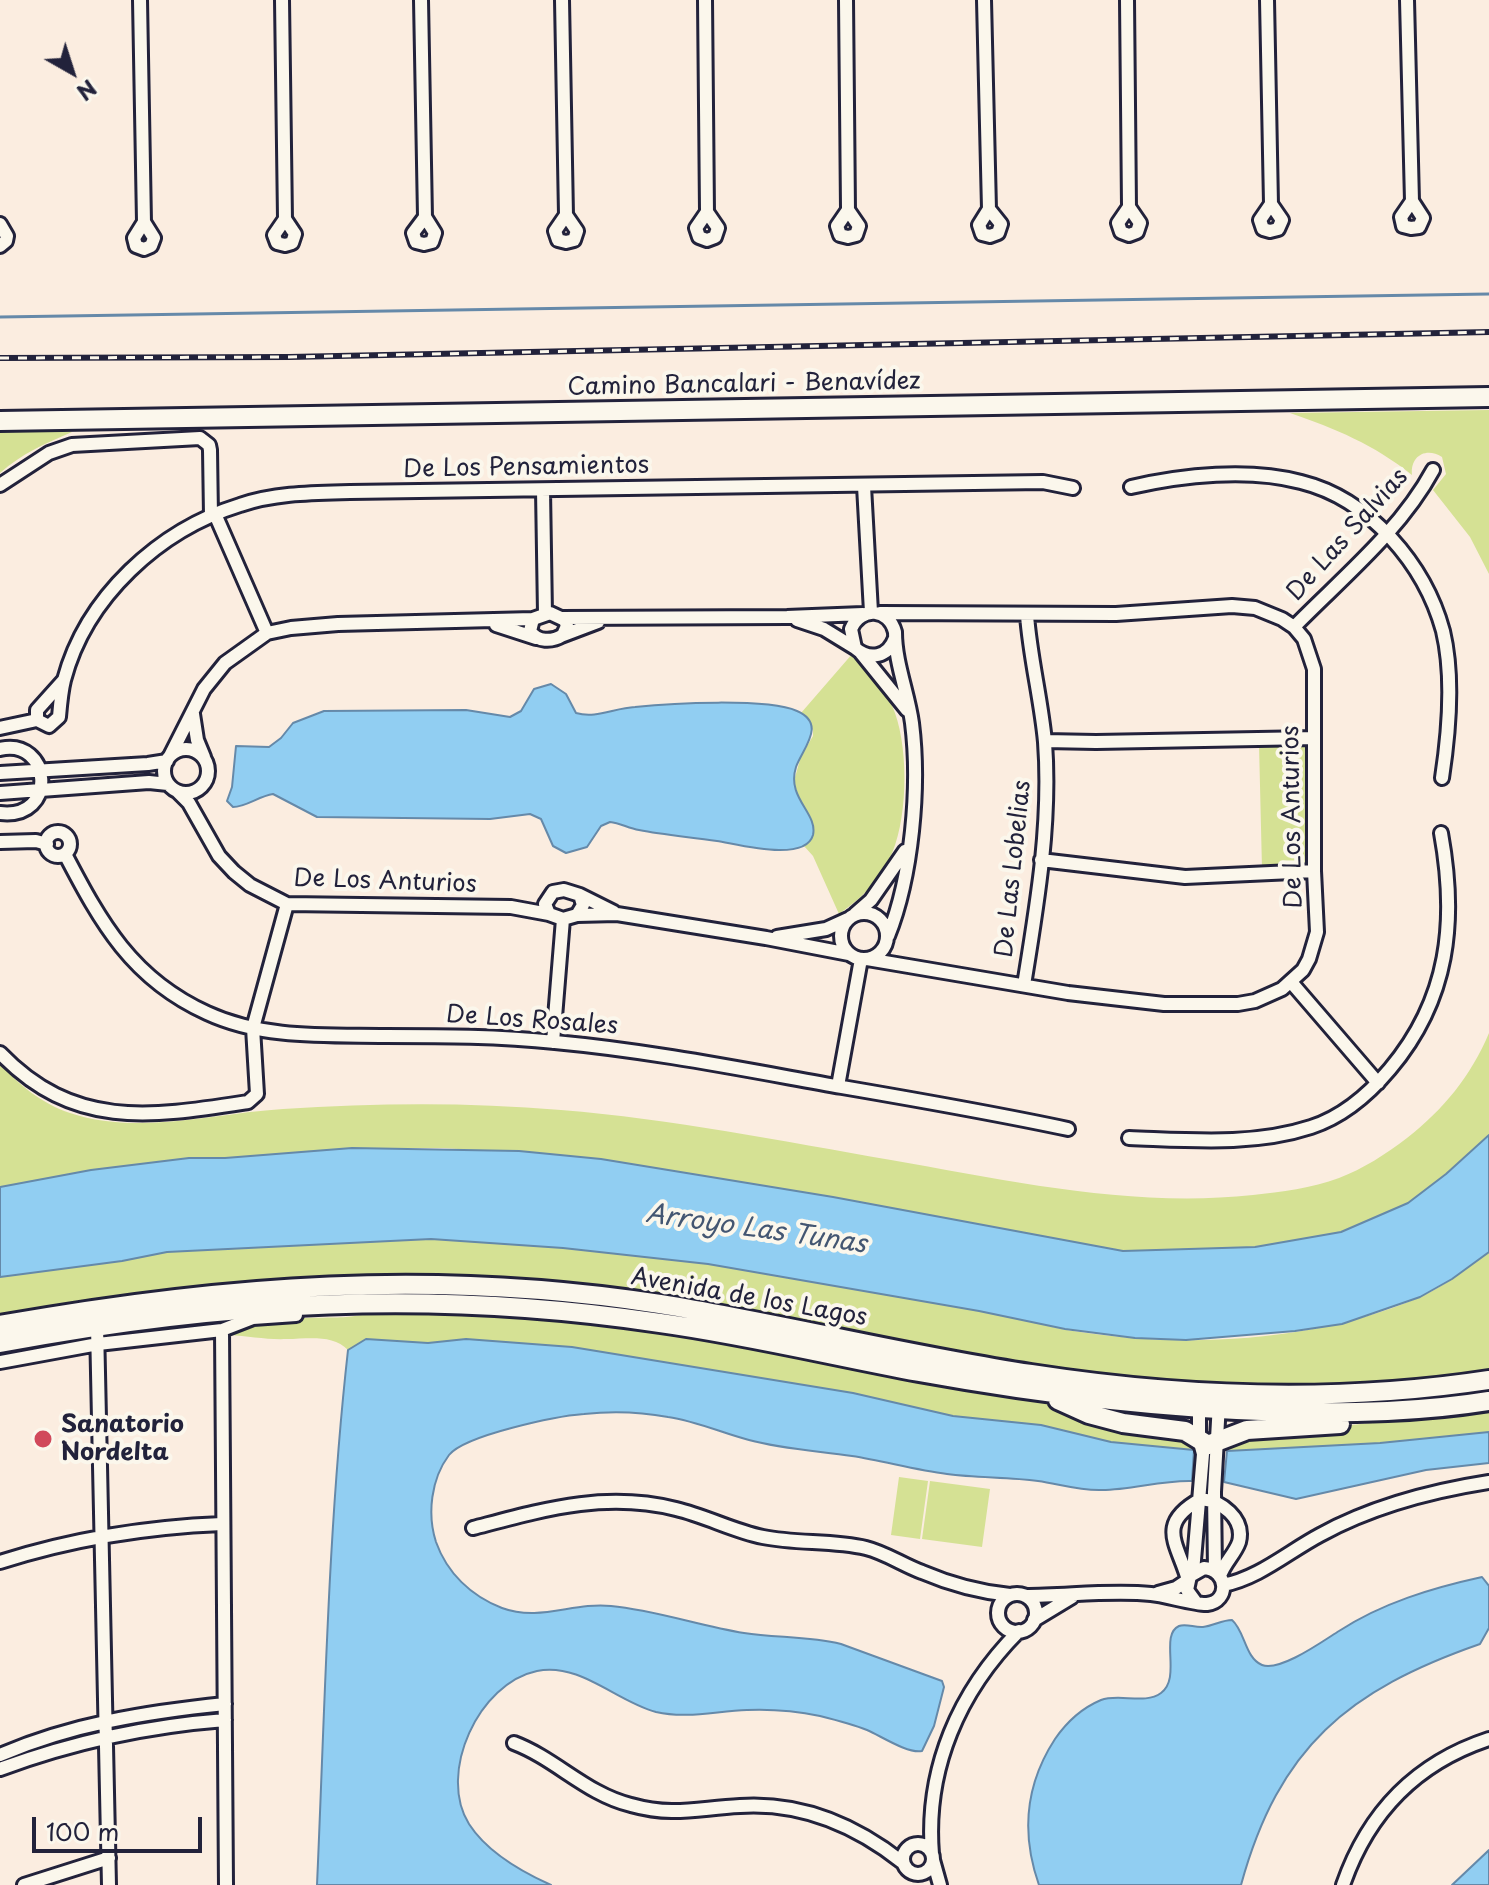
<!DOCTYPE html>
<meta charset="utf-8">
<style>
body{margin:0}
#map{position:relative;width:1489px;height:1885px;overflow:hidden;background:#fbede0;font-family:"Playpen Sans",sans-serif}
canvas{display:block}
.north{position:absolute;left:32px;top:32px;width:80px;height:80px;-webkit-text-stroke:6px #fbf7ec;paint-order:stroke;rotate:141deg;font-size:22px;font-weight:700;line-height:32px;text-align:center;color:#22223b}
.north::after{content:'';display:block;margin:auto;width:28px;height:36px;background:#22223b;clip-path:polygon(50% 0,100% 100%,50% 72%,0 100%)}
.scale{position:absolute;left:32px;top:1817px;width:170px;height:36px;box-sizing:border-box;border:4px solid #22223b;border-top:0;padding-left:10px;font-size:24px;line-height:28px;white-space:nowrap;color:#22223b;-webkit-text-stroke:6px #fbf7ec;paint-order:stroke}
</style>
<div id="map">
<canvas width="1489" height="1885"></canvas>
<div class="north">N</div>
<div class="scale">100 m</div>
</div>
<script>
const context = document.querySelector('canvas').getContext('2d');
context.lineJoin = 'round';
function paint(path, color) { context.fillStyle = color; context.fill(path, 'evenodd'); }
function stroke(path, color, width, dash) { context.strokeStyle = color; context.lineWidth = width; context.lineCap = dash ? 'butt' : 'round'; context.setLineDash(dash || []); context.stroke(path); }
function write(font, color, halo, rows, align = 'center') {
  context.font = font + ' "Playpen Sans",sans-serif'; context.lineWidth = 8; context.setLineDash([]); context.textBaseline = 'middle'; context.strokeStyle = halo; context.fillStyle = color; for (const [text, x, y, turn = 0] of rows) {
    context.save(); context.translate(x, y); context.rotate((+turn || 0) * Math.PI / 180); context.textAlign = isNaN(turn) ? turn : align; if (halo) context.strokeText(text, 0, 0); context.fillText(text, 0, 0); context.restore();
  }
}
paint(new Path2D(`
 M1489,410V574L1470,537L1433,490L1446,474L1442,457C1426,447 1410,456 1412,475C1373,444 1336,429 1290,413Z
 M0,431L72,432C46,443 21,454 0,473Z
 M853,653C871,668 887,690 895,713C909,752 908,823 889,860C878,883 860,899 839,914L813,856L804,846L810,842L794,781L801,756L813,736V730L801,713Z
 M1307,742L1310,868L1262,869L1259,744Z
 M1489,1033V1135L1446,1174L1408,1203L1341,1232L1255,1247L1123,1251L833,1197L601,1159L444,1148H352L225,1158H189L91,1170L0,1187V1063C18,1085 43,1104 70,1113C138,1136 215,1113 283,1109C376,1103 468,1102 561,1110C672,1119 781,1141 891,1160C1011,1181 1131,1208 1253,1195C1281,1192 1312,1188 1339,1178C1363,1169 1386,1154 1407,1138C1443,1110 1471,1076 1489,1033Z
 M379,1239C448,1238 516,1244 584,1250C626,1254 669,1257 711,1264C800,1280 889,1295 979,1311C1008,1316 1038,1324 1067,1330C1179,1349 1312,1343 1418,1298C1444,1287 1466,1269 1489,1252V1373L1385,1383L1273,1386H1234L1068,1373L776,1320L340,1278L218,1285L101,1301L0,1319V1277L122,1261L167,1252Z
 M390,1309L531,1315L629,1326L1051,1403L1177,1432L1195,1444L1194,1450L1111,1442L1041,1425L953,1416L853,1393L572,1347L466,1339L428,1343L366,1339L348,1350C333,1334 307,1339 287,1339C268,1340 248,1336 229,1335C243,1314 321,1319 346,1317C360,1316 375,1312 390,1309Z
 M1489,1403V1432L1380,1443L1227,1451V1440L1369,1423L1414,1413Z
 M899,1477L928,1481L920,1539L891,1535Z
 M930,1481L990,1489L982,1547L922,1539Z`), '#d5e194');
const water = new Path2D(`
 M551,684L566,694L576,713C596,719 614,708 635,707C671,703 767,698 797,711C827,724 803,748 796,767C786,798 818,813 813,835C805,863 737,844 717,841C691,837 664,835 639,830C628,828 620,823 610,822L601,826L587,847L566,853L553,846L541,819L530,814L490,819L317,817L273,794C259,796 246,807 233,807L227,801L232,787L236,746L269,747L281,738L293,723L324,711L466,710L510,717L521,711L534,689Z
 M1489,1135V1252L1452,1279L1420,1297L1342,1324L1295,1331L1186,1340L1135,1338L1065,1329L979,1311L708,1264L563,1248L431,1239L167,1252L122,1261L0,1277V1187L91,1170L189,1158H225L352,1148L519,1151L601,1159L833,1197L1123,1251L1255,1247L1341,1232L1408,1203L1446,1174Z
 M366,1339L428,1343L466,1339L572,1347L853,1393L953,1416L1041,1425L1111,1442L1194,1450L1192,1481C1161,1480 1132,1490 1102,1490C1080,1491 1059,1484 1038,1481C1008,1477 977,1478 947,1474C915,1470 884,1461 852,1456C818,1451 782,1449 749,1440C722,1433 696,1421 668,1417C641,1412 611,1411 584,1414C557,1416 465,1435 449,1455C431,1479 427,1514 436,1542C447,1573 471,1596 502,1608C540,1622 573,1602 611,1606C655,1610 700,1626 744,1633C776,1638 809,1636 841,1644L942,1681L944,1687L934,1726L922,1751C908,1754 881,1736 867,1730C852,1724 836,1720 820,1716C796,1711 771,1709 747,1710C716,1711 687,1719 656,1712C617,1702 580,1662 537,1671C479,1683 437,1773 469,1824C487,1852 522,1872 551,1885H317C325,1706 328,1528 348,1350Z
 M1489,1432V1463L1426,1470L1296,1499L1224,1482L1227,1451L1380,1443Z
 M1482,1577L1489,1586V1628L1480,1644C1348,1690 1279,1747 1241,1885H1039C1021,1834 1025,1785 1055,1739C1066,1723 1082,1708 1101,1700C1119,1693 1145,1705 1161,1693C1182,1678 1159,1635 1179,1626C1186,1623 1195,1628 1203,1627C1213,1626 1222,1620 1232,1620C1245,1631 1245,1658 1262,1665C1280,1672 1323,1641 1339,1631C1382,1603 1432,1588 1482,1577Z
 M1489,1850V1885H1452Z`);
paint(water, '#91cef2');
stroke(water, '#6589a9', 2);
stroke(new Path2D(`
 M0,317L1489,294`), '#6589a9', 3);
const street = new Path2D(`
 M140,0L144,222L154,238L151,246L144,249L136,246L134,238L144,222
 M282,0L285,219L274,235L277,243L285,245L292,243L295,234L285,219
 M421,0L425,217L435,233L432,242L424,244L416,242L413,233L425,217
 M562,0L566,215L577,231L574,240L566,242L558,240L555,231L566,215
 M705,0L707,212L696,228L699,237L707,240L715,237L718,228L707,212
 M846,0L848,210L859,226L856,235L848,237L840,235L837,226L848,210
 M984,0L989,209L979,225L982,234L990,236L998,233L1001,224L989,209
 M1127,0L1129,207L1140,223L1137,232L1129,235L1121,232L1118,223L1129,207
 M1267,0L1271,204L1282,220L1278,229L1270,231L1263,229L1260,220L1271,204
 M1407,0L1412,201L1423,218L1419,227L1411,228L1403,226L1401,217L1412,201
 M0,224L7,236L6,241L0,246
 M0,485L49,453L72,445L200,438L209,445L210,450L211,516
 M864,486L871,612
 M1131,487C1183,475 1249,468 1301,482C1370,499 1425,565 1443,631C1454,677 1449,732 1442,778
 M543,490L545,614
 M215,514L267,633
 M550,613L565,620L567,626L563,635C552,642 537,642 530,631L533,619Z
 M562,618L787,617L863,614
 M797,620L824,629L855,648
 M496,625L536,638
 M1294,627C1342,578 1400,531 1433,470
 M561,636L598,622
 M861,653L907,710
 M63,681L37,710V720L49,726L59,717C60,705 61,692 64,680C86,597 159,530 240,505C275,493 313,493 350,492L1043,482L1073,488
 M193,714L197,740L204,757
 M0,728L37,720
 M1045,741L1096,742L1312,738
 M164 771a22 22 0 1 1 44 0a22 22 0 1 1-44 0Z
 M0,749C51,737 59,820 0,813
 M170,756L204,689L225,663L267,633L291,628L338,624L533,619
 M0,773L148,764L167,761
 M177,791L189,803L219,856L234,872L250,885L287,904L511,907L549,914
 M0,793L149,782L168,784
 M46 844a12 12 0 1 1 24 0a12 12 0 1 1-24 0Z
 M0,842L36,841L47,844
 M65,854C101,923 132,979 207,1013C263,1039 326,1035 385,1036C442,1036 499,1036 555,1042C652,1051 746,1070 842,1087C918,1100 993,1113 1068,1129
 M1041,860L1185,877L1314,871
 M564,890L580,895L583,905L577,915L563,919L549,914L545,904L553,892Z
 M580,895L614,912
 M841 936a23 23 0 1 1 46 0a23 23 0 1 1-46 0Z
 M855,914L871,900L905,851
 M577,915L617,914L766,938L849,954
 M888,936C912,876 920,787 912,723C908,693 895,663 895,632C889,608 861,606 851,629L855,648C870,661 888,657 895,638
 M777,937L826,929L848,919
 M867,959L1068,993L1164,1004H1238L1255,1001L1282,989L1303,970L1309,959L1317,932L1314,871V669L1304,639L1294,627L1282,619L1255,608L1232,606L1116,614L880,613
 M1291,982L1378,1083
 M1024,985C1037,905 1051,823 1045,742C1041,699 1030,657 1027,615
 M553,1042L563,919
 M0,1053C74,1130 151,1117 248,1102L257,1094L253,1028L287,904
 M838,1086L861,959
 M1129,1138C1189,1140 1253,1146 1311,1127C1342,1117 1369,1094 1390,1069C1449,999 1457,921 1441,833
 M97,1326L109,1885
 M222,1330L226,1885
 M0,1362L98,1344L222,1330L253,1318L296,1315
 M473,1528C542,1510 604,1491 676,1509C706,1516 733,1531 763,1537C797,1544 833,1540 866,1548C886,1553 903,1565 922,1572C950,1584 980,1592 1010,1595
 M0,1562C72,1539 147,1527 222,1524
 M1215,1571L1214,1492L1219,1403
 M1193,1572L1203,1454L1199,1439V1401
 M1223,1585C1259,1578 1288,1552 1320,1535C1373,1506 1431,1491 1489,1482
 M1158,1593L1176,1588L1188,1580C1178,1544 1155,1524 1201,1499C1221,1501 1245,1518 1239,1542C1235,1554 1224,1563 1220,1576
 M998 1613a19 19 0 1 1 38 0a19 19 0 1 1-38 0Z
 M1025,1596C1067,1596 1110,1590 1151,1594C1164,1595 1197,1605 1207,1604C1230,1601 1228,1570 1204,1568L1190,1576L1187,1590L1195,1601
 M1034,1620L1072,1597
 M514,1743C556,1759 586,1794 631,1805C674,1817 698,1808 740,1806C801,1802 855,1825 902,1862
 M0,1755C72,1724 147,1712 225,1704
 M0,1769C73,1742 147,1726 225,1720
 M903 1859a15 15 0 1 1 30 0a15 15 0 1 1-30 0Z
 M932,1854C925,1769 959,1691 1019,1631
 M933,1860L940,1885
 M24,1885L109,1858
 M1343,1885C1368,1813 1416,1763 1489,1739`);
const secondary = new Path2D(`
 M0,421L1489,397
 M0,1325C224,1285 434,1269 660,1304C784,1324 906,1355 1031,1374C1180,1397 1339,1403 1489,1380
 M0,1343C224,1301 433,1289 660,1323C747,1335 833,1356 919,1372C1040,1394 1162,1409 1286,1412C1353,1413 1422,1412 1489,1401
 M1058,1400L1089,1414L1123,1423L1185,1431L1208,1445L1247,1430L1340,1424`);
stroke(street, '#22223b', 18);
stroke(secondary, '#22223b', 24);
stroke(street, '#fbf7ec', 12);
stroke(secondary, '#fbf7ec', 18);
const rail = new Path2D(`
 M0,358L289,357L1489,332`);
stroke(rail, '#22223b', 6);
stroke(rail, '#fbf7ec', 3, [9]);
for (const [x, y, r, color] of [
 [43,1439,10,"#d1495b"]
]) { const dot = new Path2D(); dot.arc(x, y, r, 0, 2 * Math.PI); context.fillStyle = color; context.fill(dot); stroke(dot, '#fbf7ec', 3); }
write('24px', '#22223b', '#fbf7ec', [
 ["Camino Bancalari - Benavídez",744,385,-1],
 ["De Los Pensamientos",526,468,-1],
 ["De Las Salvias",1348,535,-48],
 ["De Los Anturios",1293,817,-91],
 ["De Las Lobelias",1014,869,-84],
 ["De Los Anturios",385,882,2],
 ["De Los Rosales",532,1021,4],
 ["Avenida de los Lagos",749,1298,10]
]);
write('bold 24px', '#22223b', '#fbf7ec', [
 ["Sanatorio",61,1425],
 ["Nordelta",61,1453]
], 'left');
write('italic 26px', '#435672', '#fbf7ec', [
 ["Arroyo Las Tunas",756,1230,8]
]);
</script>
